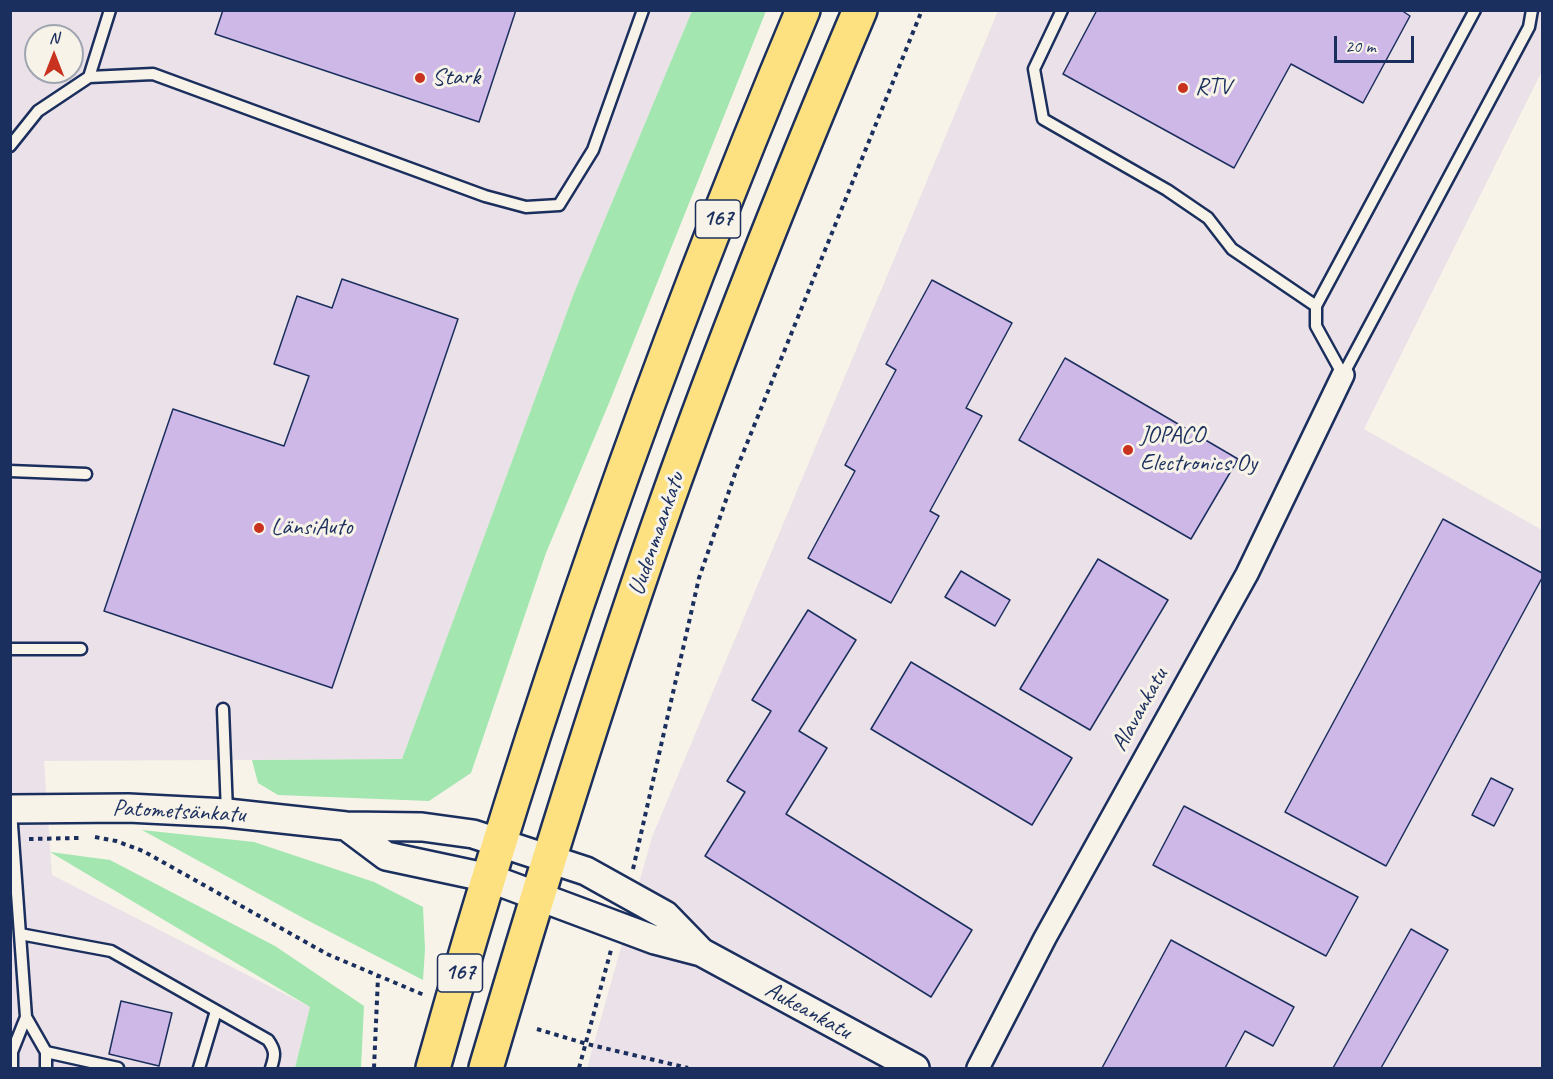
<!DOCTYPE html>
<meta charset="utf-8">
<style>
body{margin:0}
#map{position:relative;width:1553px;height:1079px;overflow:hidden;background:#f7f3e8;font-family:Caveat,sans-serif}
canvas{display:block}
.frame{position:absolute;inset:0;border:12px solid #1b2f5e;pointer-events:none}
.north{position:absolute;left:24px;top:24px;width:60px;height:60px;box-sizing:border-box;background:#f7f3e8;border:2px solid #9fa5b1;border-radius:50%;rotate:0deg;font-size:16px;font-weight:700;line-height:24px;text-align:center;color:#1b2f5e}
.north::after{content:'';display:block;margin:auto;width:21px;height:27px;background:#c8321e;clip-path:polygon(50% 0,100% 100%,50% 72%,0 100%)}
.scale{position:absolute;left:1334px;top:36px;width:80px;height:27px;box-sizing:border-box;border:3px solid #1b2f5e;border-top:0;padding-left:8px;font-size:18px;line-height:21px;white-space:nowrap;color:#1b2f5e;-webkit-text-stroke:4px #f7f3e8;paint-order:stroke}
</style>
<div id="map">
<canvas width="1553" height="1079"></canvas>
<div class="frame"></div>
<div class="north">N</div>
<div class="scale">20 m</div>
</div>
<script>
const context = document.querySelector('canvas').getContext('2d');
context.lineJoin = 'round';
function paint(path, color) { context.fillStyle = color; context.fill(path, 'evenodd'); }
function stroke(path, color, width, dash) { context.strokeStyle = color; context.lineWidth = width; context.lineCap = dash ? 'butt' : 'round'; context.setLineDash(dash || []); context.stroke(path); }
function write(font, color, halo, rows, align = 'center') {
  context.font = font + ' Caveat,sans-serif'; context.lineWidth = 6; context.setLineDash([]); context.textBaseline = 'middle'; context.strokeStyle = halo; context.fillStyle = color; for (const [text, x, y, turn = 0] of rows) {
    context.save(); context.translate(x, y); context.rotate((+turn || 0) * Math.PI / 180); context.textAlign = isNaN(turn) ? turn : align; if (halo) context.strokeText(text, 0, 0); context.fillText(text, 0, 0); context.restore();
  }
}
paint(new Path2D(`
 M10,11H692L574,293L402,759L44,761L52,875L310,1007L295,1068H11ZM36,36H72V72H36Z
 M998,11H1542V71L1364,429L1542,530V1068H587L652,837Z`), '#ebe1e8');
paint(new Path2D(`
 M692,11H766L609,403L546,553L471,773L429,801L278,795L258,783L252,760L402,759L574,293Z
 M142,830L254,842L374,882L423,907L425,949L423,980L305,919Z
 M50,852L110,860L275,946L364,1006L361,1068H295L310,1007Z`), '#a3e6b0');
const building = new Path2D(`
 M223,10H516L479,122L215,34Z
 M1097,10H1401L1410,16L1363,103L1291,64L1234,168L1063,74Z
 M342,279L458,319L332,688L104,611L173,409L284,446L309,376L274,364L297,296L332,308Z
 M932,280L1012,323L966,408L982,416L930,511L939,516L891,603L808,558L855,471L845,465L896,370L886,364Z
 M1065,358L1238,459L1191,539L1019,440Z
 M1443,519L1542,573V578L1386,866L1285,812Z
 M1098,559L1168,600L1090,730L1020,689Z
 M961,571L1010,600L995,626L945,597Z
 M808,610L856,640L799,731L827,748L786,814L972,930L931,997L705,856L745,792L727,781L771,711L752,700Z
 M911,662L1072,758L1032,825L871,729Z
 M1491,778L1513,789L1494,826L1472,815Z
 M1184,806L1358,897L1326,956L1153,865Z
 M1411,929L1448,950L1381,1068H1333Z
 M1171,940L1294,1007L1273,1046L1245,1031L1225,1068H1102Z
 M121,1001L172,1013L159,1066L109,1054Z`);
paint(building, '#ceb8e7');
stroke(building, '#1b2f5e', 1.5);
const service = new Path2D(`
 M1062,10L1034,69L1043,119L1167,190L1208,218L1232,249L1316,306V326L1343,375L1529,27L1532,10
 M89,77L110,10
 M10,146L38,111L89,77L153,74L485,196L526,207L559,205L593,150L643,10
 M1316,306L1475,10
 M10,471L86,474
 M10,649H81
 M223,709L227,812
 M11,811L26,1017L46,1052V1068
 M20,934L111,951L268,1040C276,1051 275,1056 271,1068
 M46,1052L118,1068
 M12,1068V1052L26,1017
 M199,1068L216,1011`);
const minor = new Path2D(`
 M978,1068L1045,938L1247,574L1343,375`);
const tertiary = new Path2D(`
 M10,809L128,808L227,813L346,826L422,827L473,834L586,871L665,915L701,952
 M346,826L386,856L489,878L655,940L701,952L915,1068`);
const primary = new Path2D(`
 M433,1068C534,708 658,355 803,10
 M486,1068C542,879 600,690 666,504C725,338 791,173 860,10`);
stroke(service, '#1b2f5e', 15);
stroke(minor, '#1b2f5e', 26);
stroke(tertiary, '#1b2f5e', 32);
stroke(primary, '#1b2f5e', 38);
stroke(new Path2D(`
 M95,837L116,841L143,851L327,954L424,995
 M29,839L79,838
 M633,869L699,578L737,468L922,10
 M537,1029L587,1044L688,1068
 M374,1068L378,977
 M579,1068L611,950`), '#1b2f5e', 4, [4.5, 4.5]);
stroke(service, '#f7f3e8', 10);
stroke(minor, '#f7f3e8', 21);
stroke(tertiary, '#f7f3e8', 27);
stroke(primary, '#fde080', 33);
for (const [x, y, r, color] of [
 [420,78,6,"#c8321e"],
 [1183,88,6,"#c8321e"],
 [1128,450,6,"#c8321e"],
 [259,528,6,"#c8321e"]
]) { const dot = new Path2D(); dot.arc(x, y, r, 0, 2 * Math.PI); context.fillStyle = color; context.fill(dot); stroke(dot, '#f7f3e8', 2); }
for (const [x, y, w] of [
 [718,219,45],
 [460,973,45]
]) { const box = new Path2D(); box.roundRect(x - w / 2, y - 19, w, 38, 4.5); context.fillStyle = '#f7f3e8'; context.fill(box); stroke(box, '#1b2f5e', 1.5); }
write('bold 22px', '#1b2f5e', null, [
 ["167",718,219],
 ["167",460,973]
]);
write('24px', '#1b2f5e', '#f7f3e8', [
 ["Stark",432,78],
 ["RTV",1195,88],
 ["JOPACO",1140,436],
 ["Electronics Oy",1140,464],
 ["LänsiAuto",271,528]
], 'left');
write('24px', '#1b2f5e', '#f7f3e8', [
 ["Uudenmaankatu",657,534,-71],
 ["Alavankatu",1140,710,-61],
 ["Patometsänkatu",179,812,3],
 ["Aukeankatu",808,1011,29]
]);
</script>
